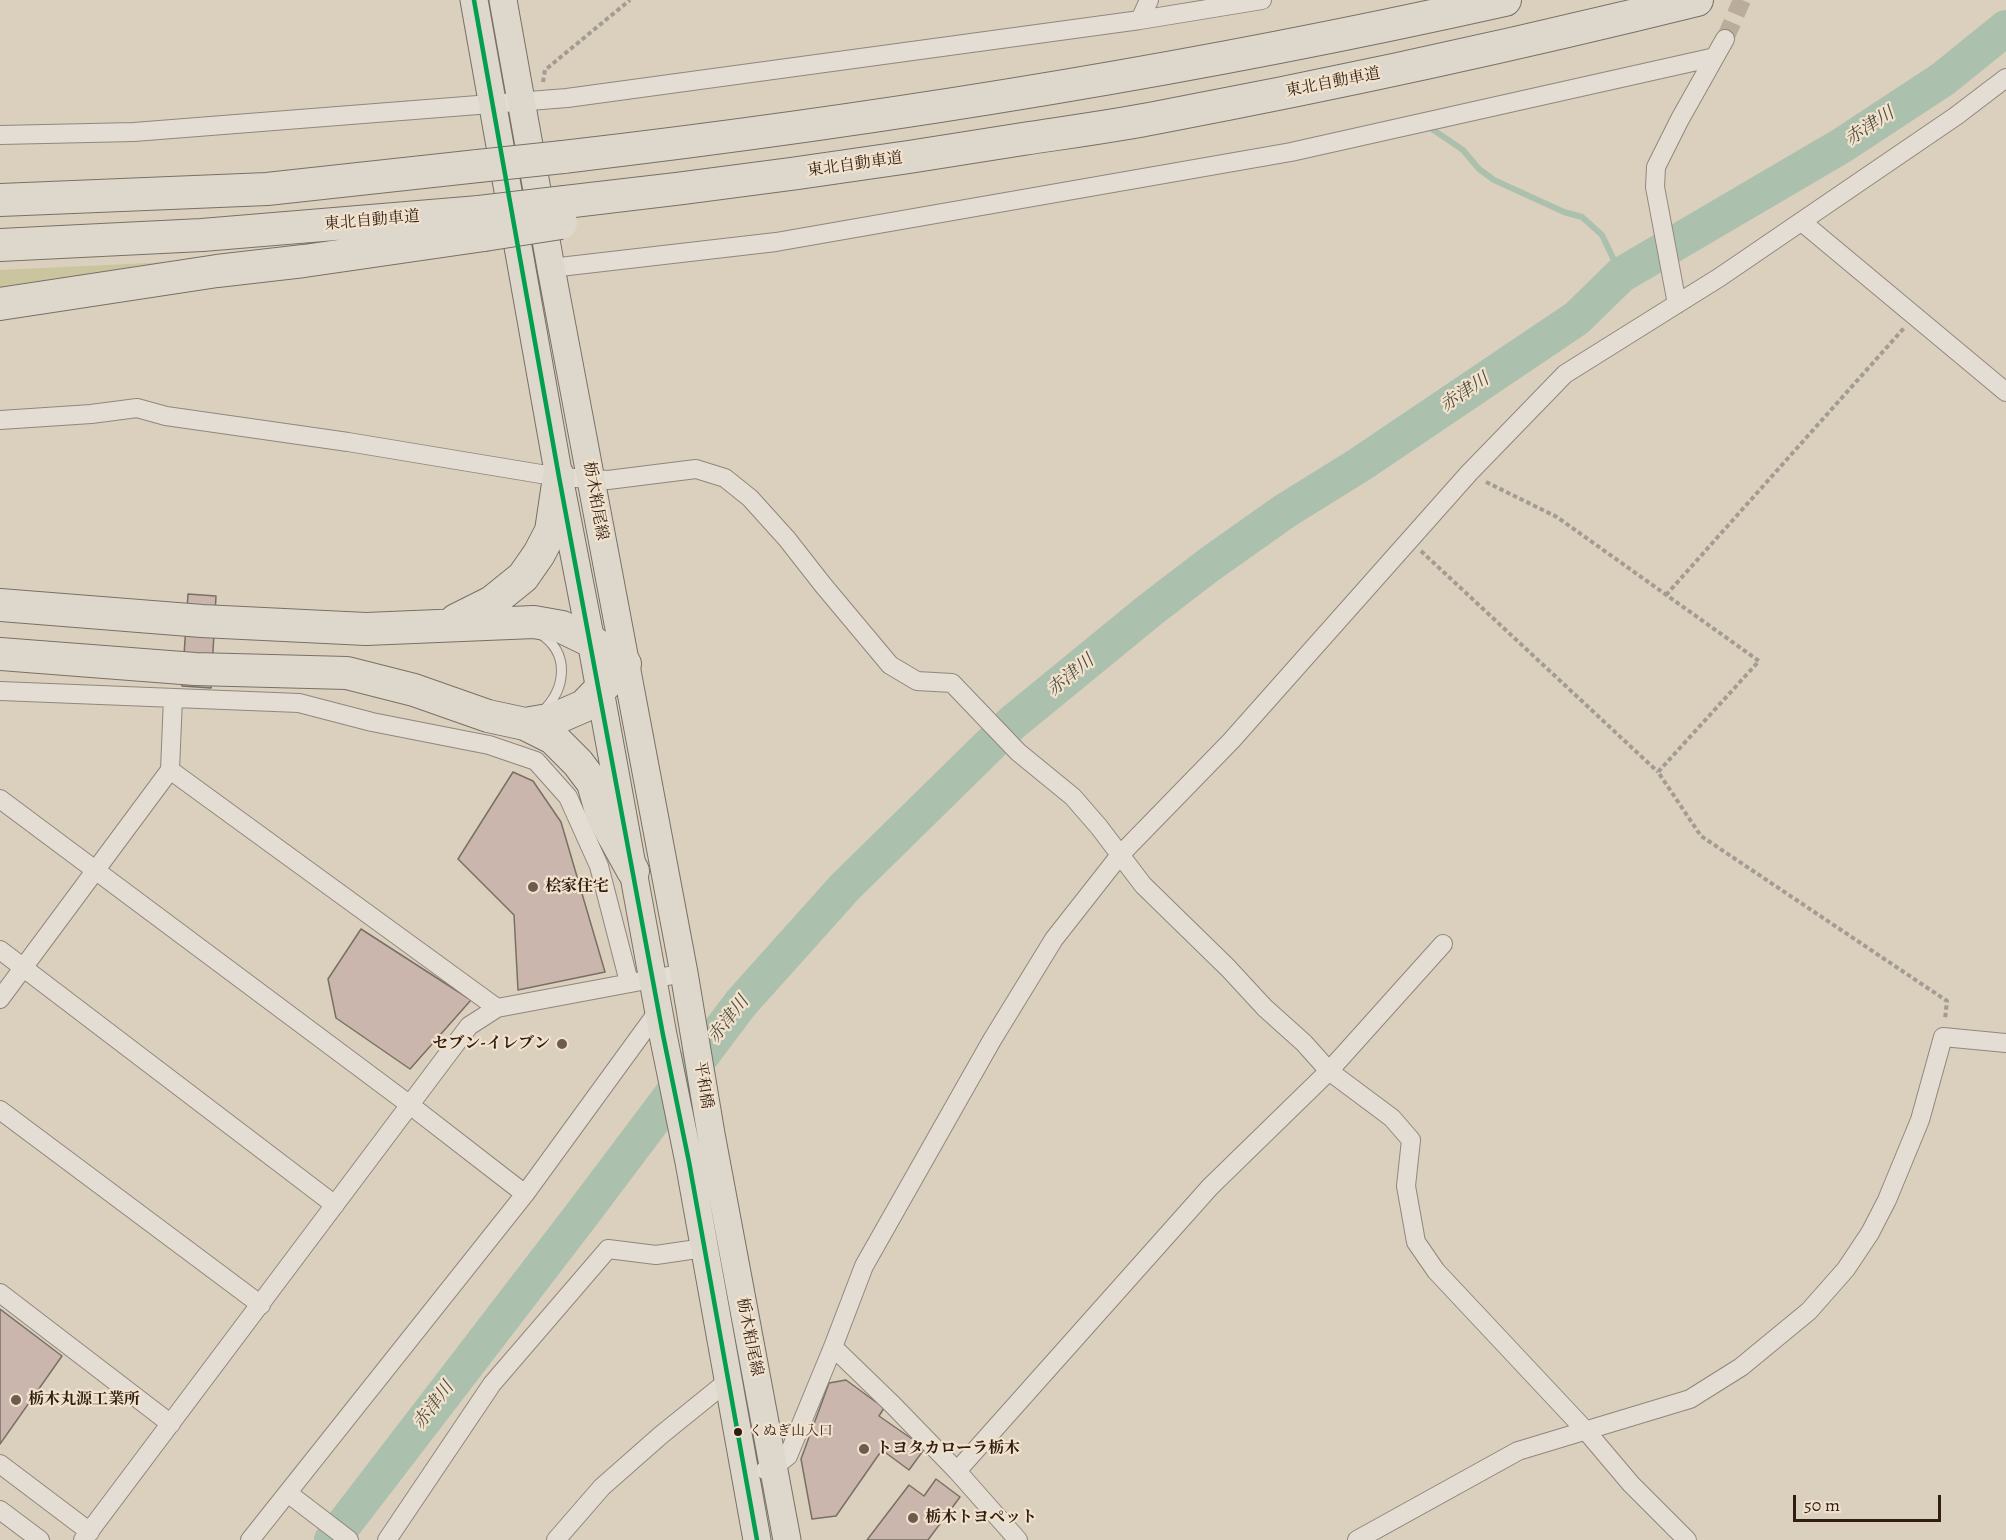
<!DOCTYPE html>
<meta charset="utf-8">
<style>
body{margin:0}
#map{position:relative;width:2006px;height:1540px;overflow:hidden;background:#dbd0bd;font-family:Alegreya,serif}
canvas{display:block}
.scale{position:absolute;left:1793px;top:1495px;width:148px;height:27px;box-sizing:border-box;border:3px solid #321d13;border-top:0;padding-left:8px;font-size:18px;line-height:21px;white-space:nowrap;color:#321d13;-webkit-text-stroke:4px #f0e2cc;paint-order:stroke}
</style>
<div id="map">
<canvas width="2006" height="1540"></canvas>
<div class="scale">50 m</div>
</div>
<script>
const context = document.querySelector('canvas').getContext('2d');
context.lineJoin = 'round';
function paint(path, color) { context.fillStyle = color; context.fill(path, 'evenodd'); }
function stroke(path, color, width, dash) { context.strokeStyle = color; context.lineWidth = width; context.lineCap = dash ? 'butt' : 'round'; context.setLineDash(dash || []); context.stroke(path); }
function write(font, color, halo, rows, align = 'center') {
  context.font = font + ' Alegreya,"Noto Serif JP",serif'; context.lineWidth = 4.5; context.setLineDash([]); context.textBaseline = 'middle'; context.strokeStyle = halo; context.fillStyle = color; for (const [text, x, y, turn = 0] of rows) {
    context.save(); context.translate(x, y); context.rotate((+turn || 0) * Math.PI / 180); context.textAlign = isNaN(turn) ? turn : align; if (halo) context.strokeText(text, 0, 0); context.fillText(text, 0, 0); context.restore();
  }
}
paint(new Path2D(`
 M193,261L0,295V270Z`), '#cac49f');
stroke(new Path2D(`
 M1432,129L1463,150L1479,169L1494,180L1564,212L1582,217L1602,235L1621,275`), '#acc0ae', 6);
stroke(new Path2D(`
 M332,1540L583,1213L741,1003L845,887L1012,723L1150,610L1210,564L1285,511L1359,465L1577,318L1621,275L1841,146L1943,79L2006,28`), '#acc0ae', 36);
const building = new Path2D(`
 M188,594L216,596L211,688L182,686Z
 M513,772L533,781L561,822L605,972L518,990L514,915L458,859Z
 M361,929L471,1000L410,1069L336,1018L328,979Z
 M0,1309L62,1356L0,1444Z
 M846,1380L884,1408L879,1416L925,1448L909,1470L882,1450L836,1516L812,1519L801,1459L829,1383Z
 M936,1479L960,1497L928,1540H867L909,1485L924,1496Z`);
paint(building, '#cab6ac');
stroke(building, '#797065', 1.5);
stroke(new Path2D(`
 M1725,39L1742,0`), '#b9ac9b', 18, [18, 9]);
const service = new Path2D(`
 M539,633C571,653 566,689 542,712`);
const minor = new Path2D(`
 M1140,20L1149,0
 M0,135L134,132L567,98L1140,20L1262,0
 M1802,222L2006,392
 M551,268L776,242L1291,152L1715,57
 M1677,304L1655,187L1656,167L1680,119L1725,39
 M0,420L91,414L137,408L166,416L348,442L559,477L608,480L696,469L725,478L750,498L787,539L823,585L890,665L917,681L952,683L1018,752L1073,797L1099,827L1143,885L1228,968L1265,1008L1304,1043L1329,1071L1392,1118L1411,1140L1406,1186L1416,1242L1436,1271L1587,1432L1631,1484L1687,1540
 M0,691L299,703L372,722L489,745L536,761L568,797L599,866L629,982
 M170,770L497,1008
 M0,799L410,1105L525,1194
 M0,950L335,1205
 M0,999L170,770L173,698
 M0,1110L261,1305
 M0,1293L171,1424
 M833,1347L893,1405L957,1471L1018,1540
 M0,1464L90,1532
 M765,1470L773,1468L788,1456L833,1347L864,1266L992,1040L1054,939L1120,855L1231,741L1469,473L1565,374L1720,277L1956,116L2006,78
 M957,1471L1210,1187L1329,1071L1443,944
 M289,1494L349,1540
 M0,1510L40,1540
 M83,1540L469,1026L497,1008L684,973
 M250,1540L525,1194L659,1010
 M387,1540L492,1384L608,1249L656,1255L704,1248
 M556,1540L602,1487L661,1435L729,1380
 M1357,1540L1518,1451L1690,1399L1741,1367L1809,1311L1846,1269L1870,1233L1887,1200L1920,1120L1943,1037L2006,1043`);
const primary = new Path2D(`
 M474,0L559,477L591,641L663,1035L689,1162L757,1540
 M503,0L551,268L684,973L711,1134L787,1540`);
const motorway = new Path2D(`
 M563,157C881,120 1192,70 1505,0
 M0,200L267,189L478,166
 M565,202C718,185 871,164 1023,139C1069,132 1115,126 1160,117C1340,83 1519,44 1697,0
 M0,245L202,235L479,212
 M0,304L217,271L304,261L484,235
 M0,605L202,621L366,629L534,622L562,627L591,641L625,664L584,706L554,719L525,724
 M456,620L492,602L523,577L539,554L551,531L559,477
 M0,654L195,669L347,673L414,690L488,716L525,724L553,738L578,763L593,783L602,815L633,871`);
stroke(service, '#91877c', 11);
stroke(minor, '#91877c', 20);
stroke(primary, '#797065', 29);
stroke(motorway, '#797065', 34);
stroke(new Path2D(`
 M543,82L545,70L630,0
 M1486,482L1557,517L1759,661L1658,772L1701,836L1947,1001L1945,1019
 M1421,551L1658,772
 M1666,595L1904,328`), '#a39c94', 4, [4.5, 3]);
stroke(service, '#e3ddd4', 9);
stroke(minor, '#e3ddd4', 18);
stroke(primary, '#ded8cc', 27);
stroke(motorway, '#ded8cc', 32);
const motorwayBridge = new Path2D(`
 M478,166L563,157
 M479,212L565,202
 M484,235L561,223`);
stroke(motorwayBridge, '#797065', 34, []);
stroke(motorwayBridge, '#ded8cc', 32);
stroke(new Path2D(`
 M474,0L559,477L663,1035L689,1162L757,1540`), '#029f4e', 4.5);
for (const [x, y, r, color] of [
 [533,887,6,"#6d5c4e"],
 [562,1044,6,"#6d5c4e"],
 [16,1400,6,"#6d5c4e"],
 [738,1432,5,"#321d13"],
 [864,1449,6,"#6d5c4e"],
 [913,1518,6,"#6d5c4e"]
]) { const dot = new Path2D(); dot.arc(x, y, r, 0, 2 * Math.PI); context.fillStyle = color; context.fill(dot); stroke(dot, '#f0e2cc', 2); }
write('14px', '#321d13', '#f0e2cc', [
 ["くぬぎ山入口",749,1432]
], 'left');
write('16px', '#321d13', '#f0e2cc', [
 ["東北自動車道",1333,83,-11],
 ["東北自動車道",855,165,-8],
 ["東北自動車道",372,221,-5],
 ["栃木粕尾線",595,501,80],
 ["平和橋",703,1085,81],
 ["栃木粕尾線",749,1337,79]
]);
write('bold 16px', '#321d13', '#f0e2cc', [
 ["桧家住宅",545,887],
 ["セブン-イレブン",550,1044,"right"],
 ["栃木丸源工業所",28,1400],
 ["トヨタカローラ栃木",876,1449],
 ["栃木トヨペット",925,1518]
], 'left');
write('italic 18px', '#514c3f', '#f0e2cc', [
 ["赤津川",1870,127,-33],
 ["赤津川",1465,393,-34],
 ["赤津川",1071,676,-39],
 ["赤津川",729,1020,-52],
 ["赤津川",434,1406,-53]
]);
</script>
